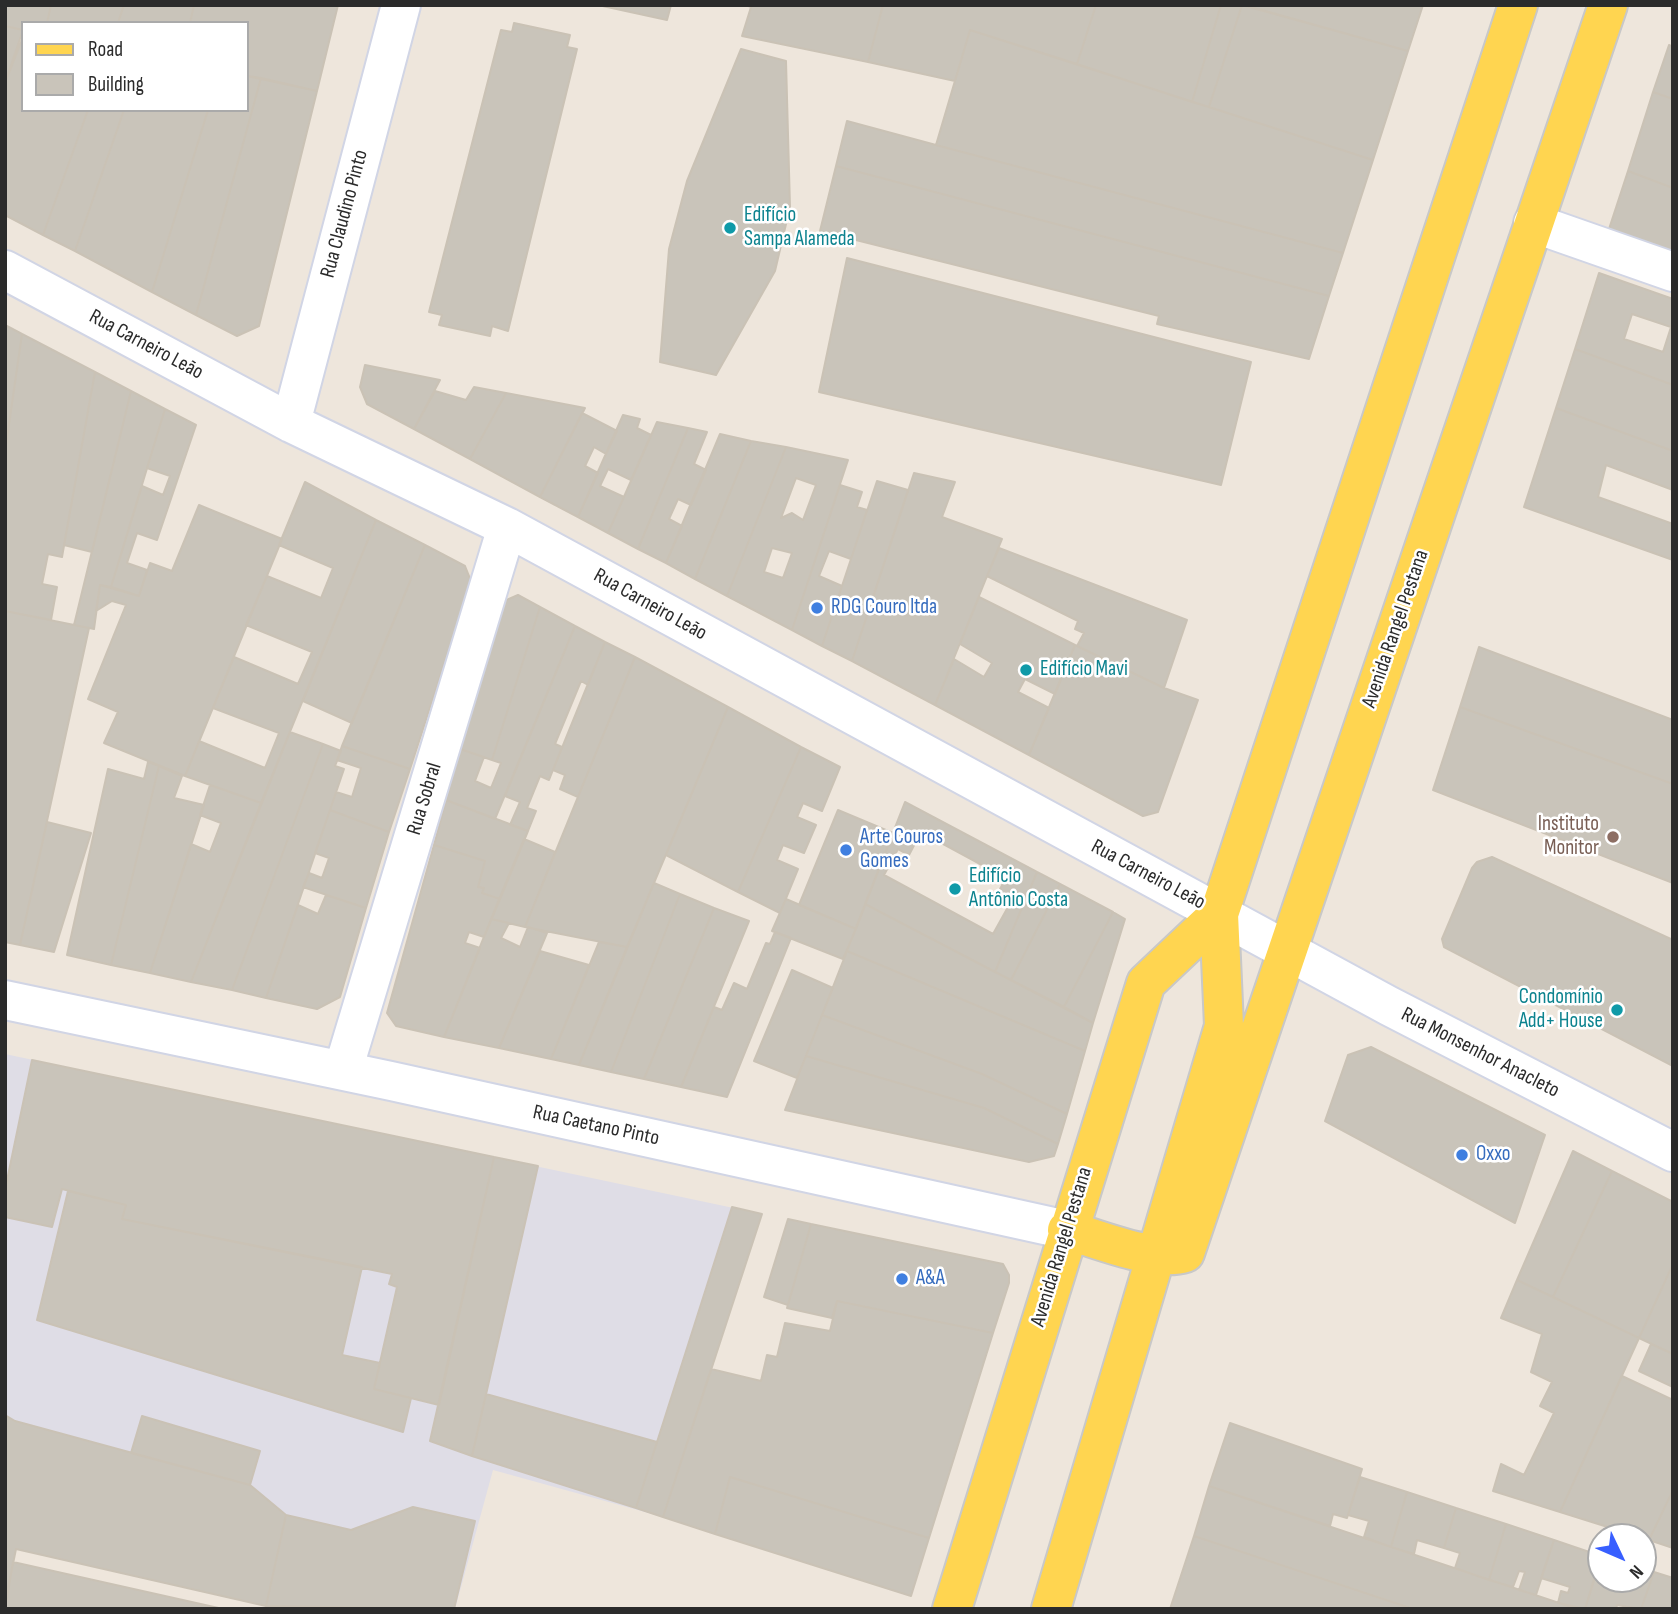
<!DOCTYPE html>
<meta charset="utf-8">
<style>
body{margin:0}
#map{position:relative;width:1678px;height:1614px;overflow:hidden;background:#eee6dc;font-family:"Sofia Sans Condensed",sans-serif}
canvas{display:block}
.frame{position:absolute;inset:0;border:7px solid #2b2b2b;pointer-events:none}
.legend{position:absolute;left:21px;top:21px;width:228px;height:91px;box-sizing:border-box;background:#fff;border:2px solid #aaa;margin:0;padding:9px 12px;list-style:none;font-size:21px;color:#2b2b2b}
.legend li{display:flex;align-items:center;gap:14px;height:35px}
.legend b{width:35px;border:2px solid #aaa}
.north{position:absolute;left:1587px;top:1523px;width:70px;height:70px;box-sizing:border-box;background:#fff;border:2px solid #aaa;border-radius:50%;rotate:134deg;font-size:19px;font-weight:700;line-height:28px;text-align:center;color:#2b2b2b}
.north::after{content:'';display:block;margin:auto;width:24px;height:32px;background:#385fff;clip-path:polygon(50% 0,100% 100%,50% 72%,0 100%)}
</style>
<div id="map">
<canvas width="1678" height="1614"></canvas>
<div class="frame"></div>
<ul class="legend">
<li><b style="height:9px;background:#ffd550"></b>Road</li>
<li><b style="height:19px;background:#c9c4ba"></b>Building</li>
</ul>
<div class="north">N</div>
</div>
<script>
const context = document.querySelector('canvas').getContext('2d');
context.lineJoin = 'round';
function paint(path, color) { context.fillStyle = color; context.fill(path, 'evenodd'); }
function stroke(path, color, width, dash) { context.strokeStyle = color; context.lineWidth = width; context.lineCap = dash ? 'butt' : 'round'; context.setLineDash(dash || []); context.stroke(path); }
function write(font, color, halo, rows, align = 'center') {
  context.font = font + ' "Sofia Sans Condensed",sans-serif'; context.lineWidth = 5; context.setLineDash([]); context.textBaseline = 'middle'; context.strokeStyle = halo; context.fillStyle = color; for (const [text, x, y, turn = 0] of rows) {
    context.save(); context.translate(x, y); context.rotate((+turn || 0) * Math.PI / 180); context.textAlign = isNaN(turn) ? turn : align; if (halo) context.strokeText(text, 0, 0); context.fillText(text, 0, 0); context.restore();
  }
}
paint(new Path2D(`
 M5,1054L762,1214L663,1517L493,1470L455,1609H277L16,1549L5,1603Z`), '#dfdde6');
const building = new Path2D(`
 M5,5H51L47,23H23V30L5,26Z
 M51,5H124L118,23H47Z
 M124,5H194L190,23H118Z
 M194,5H338L317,91L247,76V23H190Z
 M598,5H671L667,20Z
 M746,5H883L868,62L742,36L751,7Z
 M883,5H1096L1077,64L970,30L955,81L868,62Z
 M1096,5H1221L1192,102L1077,64Z
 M1221,5H1242L1209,107L1192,102Z
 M1242,5L1408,51L1373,160L1209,107Z
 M1244,5H1423L1408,51Z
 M514,23L570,35L567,47L577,49L508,331L492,326L490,336L439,325L442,315L429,312L501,30L512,32Z
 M5,26L23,30L5,83Z
 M970,30L1373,160L1343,253L936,145Z
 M23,37V110H88L43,235L5,215V83Z
 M1669,45L1673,47V99L1653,92Z
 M741,49L786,61L790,207L775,271L716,375L660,362L669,249L687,181Z
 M247,76L261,78L196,315L152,292L208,110H247Z
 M261,78L317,91L259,326L237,336L196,315Z
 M1653,92L1673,99V188L1628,171Z
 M88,110H124L75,251L43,235Z
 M124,110H208L152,292L75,251Z
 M847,121L936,145L1343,253L1329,296L836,166Z
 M836,166L1329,296L1309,359L1157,324L1159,316L820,231Z
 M1628,171L1673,188V251L1609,229Z
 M847,258L1251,362L1221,485L819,392Z
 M1599,273L1673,299V385L1575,349ZM1632,314L1671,327L1663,352L1624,339Z
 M5,325L22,334L5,452Z
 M22,334L95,372L62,557L48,554L42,584L57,587L51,620L5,611V452Z
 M1575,349L1673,385V451L1556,408Z
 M365,365L440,380L414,429L367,404L360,387Z
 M95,372L131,391L92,552L64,545Z
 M474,387L506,393L470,459L414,429L435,391L466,400Z
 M131,391L165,409L111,587L100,585L94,629L74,625Z
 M506,393L585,408L540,497L470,459Z
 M1556,408L1673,451V490L1606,465L1598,497L1673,524V560L1524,507Z
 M165,409L196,425L157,540L137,533L127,563L147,570L139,596L111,587L142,486L163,495L170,476L147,468Z
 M582,413L617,431L606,454L594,447L585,466L598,473L578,517L540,497Z
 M623,415L640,419L637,428L651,435L631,480L608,469L600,486L624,497L608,533L578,517Z
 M657,422L688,428L638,549L608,533Z
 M688,428L707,432L694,464L706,470L691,505L678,499L669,519L682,526L666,563L638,549Z
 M720,434L751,441L695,579L666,563Z
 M751,441L786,447L727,596L695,579Z
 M786,447L848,460L792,630L727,596ZM796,478L816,485L803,520L792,513L781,518ZM772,548L792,553L783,578L764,572Z
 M914,473L955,482L942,517L1002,539L935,705L852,661Z
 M877,481L908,490L852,661L822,646Z
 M305,482L376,520L261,803L185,776L199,741L265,768L279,733L213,708L234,657L298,684L312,652L246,625L267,576L321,598L333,568L279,545Z
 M840,485L862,492L857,507L867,510L851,559L829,551L819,576L842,586L822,646L792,630Z
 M199,505L282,539L185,776L104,743L118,712L88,699L126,605L112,601L96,611L100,585L139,596L150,563L172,571Z
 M376,520L425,545L352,723L303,701Z
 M425,545L465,566L471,581L410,769L342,746Z
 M999,548L1187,620L1164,688L1077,646L1084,633L1075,629L1078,621L987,576Z
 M518,595L540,607L492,760L460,749L502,602Z
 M979,597L1075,645L1055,694L1025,679L1018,692L1049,708L1029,755L935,705L954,659L984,677L992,663L960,644Z
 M540,607L575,626L495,819L446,800L460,749L484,757L475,781L491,788L501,763L492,760Z
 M5,611L89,628L20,945L5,942Z
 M575,626L605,642L588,685L581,681L555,744L562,747L549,780L540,776L527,808L536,811L528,831L510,825L520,802L505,796Z
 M605,642L635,657L578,797L560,789L565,775L553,770Z
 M1075,645L1164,688L1198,700L1158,812L1143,816L1029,755Z
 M1479,647L1673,720V784L1460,707Z
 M635,657L728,707L627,947L525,927Z
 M728,707L801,747L738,892L666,855Z
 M1460,707L1673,784V883L1433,790Z
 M290,732L323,744L232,990L191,982Z
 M323,744L341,751L335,766L344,769L266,998L232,990Z
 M342,746L410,769L389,832L330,810L336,792L352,797L361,768L337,760Z
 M801,747L840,767L822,811L803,803L797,817L816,825L804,853L783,845L777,860L798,869L780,913L738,892Z
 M148,762L159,766L111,965L67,955L108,769L144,779Z
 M159,766L182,776L174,798L204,805L150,973L111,965Z
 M210,785L261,803L191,982L150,973L191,844L210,852L221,823L200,815Z
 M446,800L528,831L500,899L482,893L484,888L478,887L485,861L434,845Z
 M905,802L1037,872L995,972L865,904Z
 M330,810L389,832L366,908L303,887L309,873L322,878L329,858L315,853Z
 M838,810L893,833L856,929L799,905Z
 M47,822L91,833L54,952L20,945Z
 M921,832L1006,878L994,900L1008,907L993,934L884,875L898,849L909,855Z
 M524,839L555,852L525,927L491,919Z
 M434,845L485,861L478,887L484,888L482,893L500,899L484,937L469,932L465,943L480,948L444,1037L396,1026L387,1013Z
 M1492,857L1673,940V1066L1444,947L1442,939L1472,868L1477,862Z
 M1037,872L1060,884L1011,980L995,972Z
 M654,883L680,894L611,1072L579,1065Z
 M1060,884L1113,912L1064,1007L1011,980Z
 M680,894L714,908L644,1079L611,1072Z
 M326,895L366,908L340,997L317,1009L266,998L298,905L318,914Z
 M786,899L856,929L843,959L772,931Z
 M865,904L1093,1023L1085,1051L847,951Z
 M714,908L749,921L681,1087L644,1079Z
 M1113,912L1125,919L1093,1023L1064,1007Z
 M491,919L509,923L501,938L520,947L528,927L547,933L499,1048L444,1037Z
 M775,932L791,938L727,1097L681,1087L714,1007L722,1010L734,983L747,989L766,943L770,944Z
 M599,942L627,947L579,1065L551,1059Z
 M540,951L589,965L551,1059L499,1048Z
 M847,951L1085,1051L1067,1114L982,1074L822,1015Z
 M792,970L833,988L797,1078L754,1061Z
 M822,1015L982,1074L1067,1114L1058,1144L984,1108L806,1056Z
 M1371,1047L1545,1135L1515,1223L1325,1121L1348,1055Z
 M806,1056L984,1108L1058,1144L1054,1156L1029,1162L785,1110Z
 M32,1060L494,1157L439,1405L374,1389L397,1287L389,1284L392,1274L122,1219L126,1205L62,1189L52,1227L5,1217V1190Z
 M1573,1151L1612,1171L1553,1297L1517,1280Z
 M494,1157L538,1166L472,1456L430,1441Z
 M1612,1171L1673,1202V1264L1639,1338L1553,1297Z
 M68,1191L126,1205L122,1219L362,1267L342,1355L380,1363L374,1389L411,1398L403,1432L37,1320Z
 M732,1207L762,1214L663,1517L636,1508Z
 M788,1219L811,1224L788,1305L764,1297Z
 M811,1224L1003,1264L1009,1275V1283L993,1333L837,1301L832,1318L787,1308Z
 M1673,1264V1354L1639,1338Z
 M1517,1280L1639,1338L1560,1512L1493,1491L1501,1464L1524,1475L1554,1413L1540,1406L1552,1382L1531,1372L1542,1334L1501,1318Z
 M837,1301L993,1333L929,1538L730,1477L715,1534L663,1517L711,1369L761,1381L767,1355L777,1357L785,1323L830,1331Z
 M1651,1344L1673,1354V1387L1639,1371Z
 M1622,1376L1673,1400V1490L1649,1540L1560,1512Z
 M486,1394L657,1442L636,1508L472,1456Z
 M5,1415L15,1421L250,1485L286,1515L266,1606L16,1549L5,1603Z
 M142,1416L260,1451L250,1485L131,1453Z
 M1230,1423L1362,1469L1347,1518L1333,1514L1330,1526L1209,1486Z
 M730,1477L929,1538L911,1596L715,1534Z
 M1360,1477L1407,1492L1391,1547L1364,1537L1369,1521L1348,1515Z
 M1209,1486L1343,1531L1577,1609H1413L1194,1536Z
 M1673,1490V1548L1649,1540Z
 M1407,1492L1456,1508L1444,1548L1417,1540L1414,1554L1391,1547Z
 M413,1507L475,1521L454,1609L266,1606L286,1515L351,1530Z
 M1456,1508L1506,1524L1489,1580L1455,1568L1460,1553L1444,1548Z
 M1506,1524L1554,1540L1536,1595L1519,1590L1525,1572L1519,1571L1513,1587L1489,1580Z
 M1194,1536L1413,1609H1170Z
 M1554,1540L1601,1556L1585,1609L1558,1603L1561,1591L1568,1593L1570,1587L1541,1578Z
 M1601,1559V1579H1643V1569L1654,1572L1641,1609L1617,1605L1616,1609H1585Z
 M13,1562L223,1609H5Z
 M1654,1572L1673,1578V1609H1641Z`);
paint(building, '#c9c4ba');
stroke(building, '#cac2b5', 2);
const minor = new Path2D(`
 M1533,223L1673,272
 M5,270L291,423L507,527L1389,1006L1673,1152
 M291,423L401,5
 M5,1000L391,1081L1067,1230
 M343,1070L507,527`);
const major = new Path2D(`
 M1067,1230C1098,1239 1155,1263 1185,1253L1608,5
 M952,1609L1146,983L1219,914
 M1051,1609L1224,1026L1219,914L1518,5`);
stroke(minor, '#d1d5e5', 42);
stroke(major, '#c8c8c8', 42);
stroke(minor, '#fff', 38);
stroke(major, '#ffd550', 38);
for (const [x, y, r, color] of [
 [730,228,7,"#0f9aa8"],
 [817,608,7,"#3f7fe0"],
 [1026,670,7,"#0f9aa8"],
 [1613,837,7,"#8d6e63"],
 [846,850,7,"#3f7fe0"],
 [955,889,7,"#0f9aa8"],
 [1617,1010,7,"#0f9aa8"],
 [1462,1155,7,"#3f7fe0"],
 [902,1279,7,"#3f7fe0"]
]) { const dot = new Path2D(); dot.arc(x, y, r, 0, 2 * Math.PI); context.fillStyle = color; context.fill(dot); stroke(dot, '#fff', 2.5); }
write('21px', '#2b2b2b', '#fff', [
 ["Rua Claudino Pinto",345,214,-75],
 ["Rua Carneiro Leão",146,345,28],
 ["Rua Carneiro Leão",650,605,29],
 ["Avenida Rangel Pestana",1396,629,-71],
 ["Rua Sobral",425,799,-73],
 ["Rua Carneiro Leão",1148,875,28],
 ["Rua Monsenhor Anacleto",1480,1053,27],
 ["Rua Caetano Pinto",596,1126,12],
 ["Avenida Rangel Pestana",1062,1247,-73]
]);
write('21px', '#0d838f', '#fff', [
 ["Edifício",744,216],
 ["Sampa Alameda",744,240],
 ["Edifício Mavi",1040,670],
 ["Edifício",969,877],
 ["Antônio Costa",969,901],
 ["Condomínio",1603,998,"right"],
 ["Add+ House",1603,1022,"right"]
], 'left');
write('21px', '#366cbe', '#fff', [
 ["RDG Couro ltda",831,608],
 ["Arte Couros",860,838],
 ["Gomes",860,862],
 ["Oxxo",1476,1155],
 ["A&A",916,1279]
], 'left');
write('21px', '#785e54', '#fff', [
 ["Instituto",1599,825],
 ["Monitor",1599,849]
], 'right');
</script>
